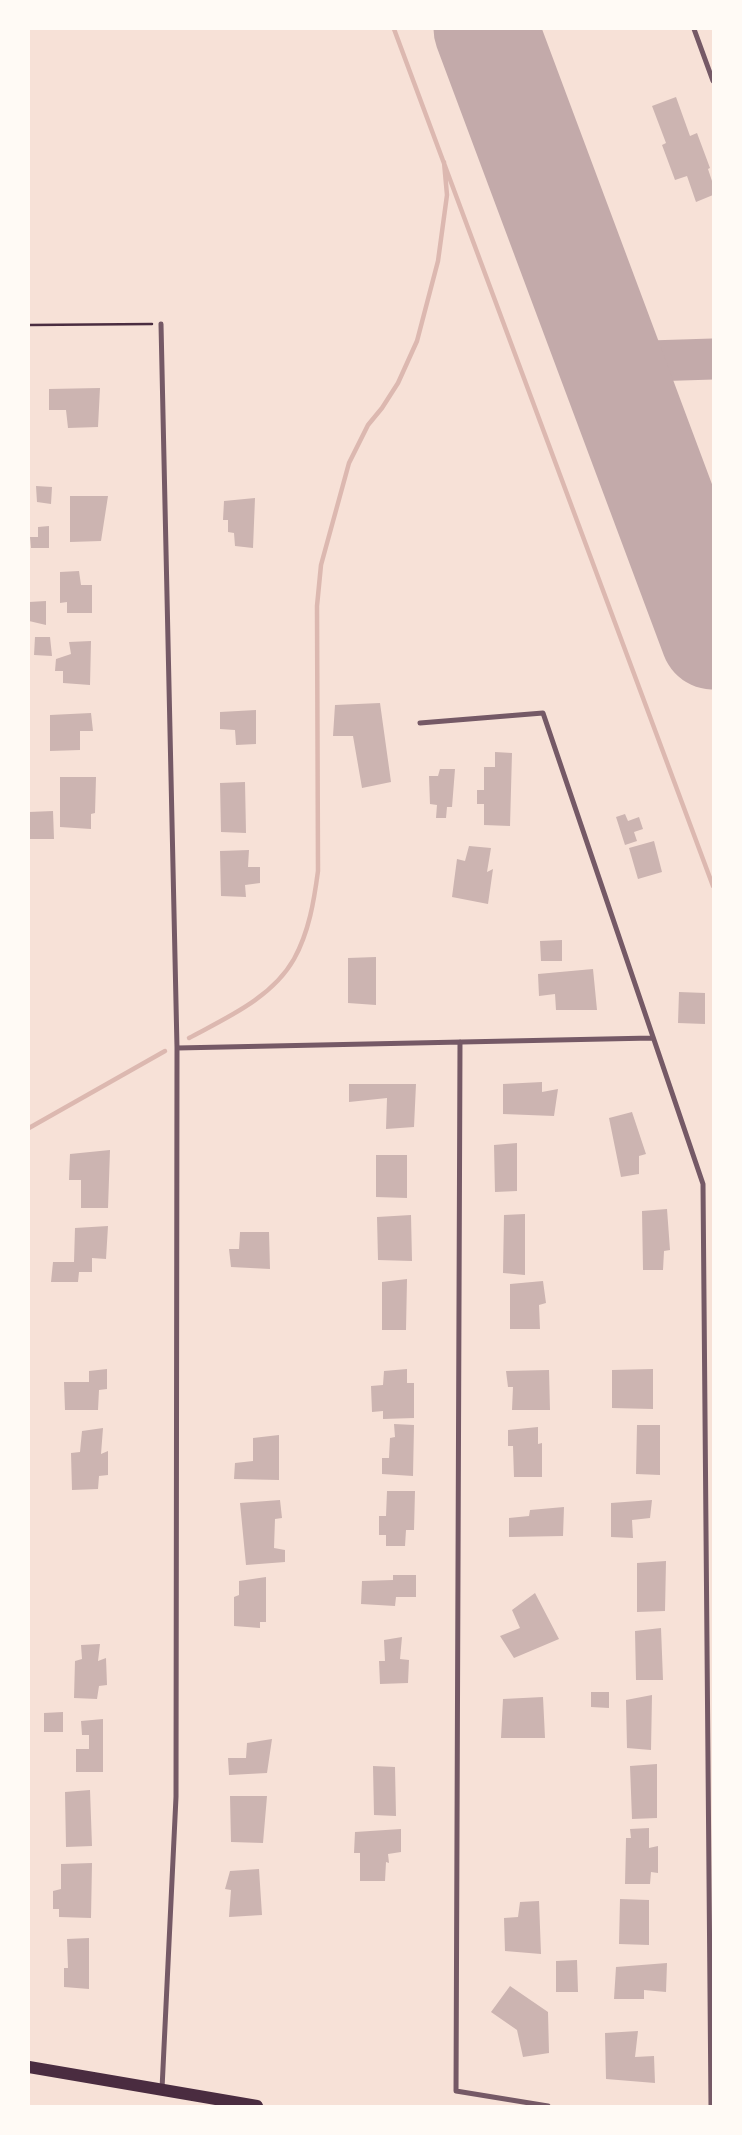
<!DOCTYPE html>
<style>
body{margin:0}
#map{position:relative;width:742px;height:2135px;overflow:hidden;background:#f7e1d7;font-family:"Alegreya Sans",sans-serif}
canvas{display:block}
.frame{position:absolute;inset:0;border:30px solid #fffaf5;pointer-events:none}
</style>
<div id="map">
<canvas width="742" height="2135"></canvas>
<div class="frame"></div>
</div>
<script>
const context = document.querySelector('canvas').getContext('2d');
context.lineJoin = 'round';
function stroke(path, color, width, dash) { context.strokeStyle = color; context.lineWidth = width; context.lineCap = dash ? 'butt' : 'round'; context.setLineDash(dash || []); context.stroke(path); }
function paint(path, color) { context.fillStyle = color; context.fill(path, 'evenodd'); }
stroke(new Path2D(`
 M394,29L713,886
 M189,1038C226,1018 272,998 294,959C309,932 314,901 318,871L317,606L321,565L349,463L368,425L382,408L398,383L417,341L438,261L447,195L444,162
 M29,1128L165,1051`), '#dcb8b0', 4.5);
stroke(new Path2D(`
 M602,340L628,355L650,361L713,359
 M624,399C628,376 630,374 650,361`), '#c3aaaa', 41);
stroke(new Path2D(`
 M486,29L713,637`), '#c3aaaa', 105);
paint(new Path2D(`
 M676,97L690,136L697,133L710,168L708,169L713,184V195L696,202L687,176L675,180L662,145L666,143L652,106Z
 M100,388L98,427L68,428L66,410H49V389Z
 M36,486L52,487L51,504L37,502Z
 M70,496H108L101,541L70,542Z
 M255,498L253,548L235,546L234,533L228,532V520H223L224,501Z
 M49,526V548H31L30,537H38V527Z
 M79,571L81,585H92V613H67V602L60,603V572Z
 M46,601V625L29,621V602Z
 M35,637H50L52,656L34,655Z
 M91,641L90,685L63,683V671H55L56,659L71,654L69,642Z
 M380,703L391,782L362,788L353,736H333L335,705Z
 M256,710V744L236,745L235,730L220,729V712Z
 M91,713L93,731H80V750L50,751V715Z
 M495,752L512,753L510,826L484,825V804H477V790H484V767H495Z
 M440,769H455L452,807H447L446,818H436L437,805L430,804L429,776H438Z
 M60,777H96L95,813L91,814V829L60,827Z
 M245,782L246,833L221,832L220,783Z
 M53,811L54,839H29V812Z
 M625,814L628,821L639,817L643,829L634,832L637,841L625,845L616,817Z
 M654,841L662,872L638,879L629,848Z
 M469,846L491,848L487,872L493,869L488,904L452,897L457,859L465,861Z
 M249,850L248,867H260V883L245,885L246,897L221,896L220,851Z
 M562,940V961H541L540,941Z
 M376,957V1005L348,1003V958Z
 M593,969L597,1010H556L555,994L539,996L538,974Z
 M679,992L705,993V1024L678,1023Z
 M542,1082V1092L558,1089L554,1116L503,1114V1084Z
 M349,1084H416L414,1127L386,1129L387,1098L349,1102Z
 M632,1112L646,1154L639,1156V1174L621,1177L609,1118Z
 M517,1143V1191L495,1192L494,1145Z
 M110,1150L108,1208H81V1180H69L70,1154Z
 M376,1155H407V1198L376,1197Z
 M667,1209L670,1250L664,1251L663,1270H643L642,1211Z
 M525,1214V1275L503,1273L504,1215Z
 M411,1215L412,1261L378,1260L377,1217Z
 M108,1226L106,1259L92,1258V1272H79L78,1282H51L53,1262H74L75,1228Z
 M240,1232H269L270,1269L231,1267L229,1249H239Z
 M407,1279L406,1330H382V1282Z
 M543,1281L546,1303L539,1305L540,1329H510V1284Z
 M107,1369V1389L99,1390L98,1410H65L64,1382H89V1371Z
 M407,1369V1383H414V1418L383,1419V1411L372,1412L371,1386L383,1385L384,1371Z
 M653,1369V1409L612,1408V1370Z
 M549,1370L550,1410H512L513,1387H508L506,1371Z
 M394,1424L414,1425L413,1476L382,1474V1458H389L390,1438L395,1437Z
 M637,1425H660V1475L636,1474Z
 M538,1427V1444L542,1443V1477H514L513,1446H508V1430Z
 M103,1428L101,1454L108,1451V1475L99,1476L98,1489L72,1490L71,1453L80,1452L82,1431Z
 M279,1435V1480L234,1479L235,1463L253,1461V1438Z
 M387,1491H415L414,1530H406L405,1546H386V1535H379V1516H386Z
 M280,1500L282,1518L275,1519L274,1548L285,1550V1562L246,1565L240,1503Z
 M652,1500L650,1518L632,1520L633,1538L611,1537V1503Z
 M564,1507L563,1536L509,1537V1518L529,1516L530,1510Z
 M666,1561L665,1611L637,1612V1563Z
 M393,1575H416V1597H396L395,1606L361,1604L362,1581L393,1580Z
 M266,1577V1622H260V1628L234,1626V1597L239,1595V1581Z
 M535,1593L559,1639L514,1658L500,1636L520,1628L512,1610Z
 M661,1628L663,1680H636L635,1631Z
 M402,1637L400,1659L409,1660L408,1683L380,1684L379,1661H385L384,1640Z
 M100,1644L98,1661L106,1658L107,1685L99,1686L97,1699L74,1698L75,1661L82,1659L81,1645Z
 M591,1692H609V1708L591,1707Z
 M652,1695L651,1750L627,1748L626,1700Z
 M543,1697L545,1738H501L503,1699Z
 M63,1712V1732H44V1713Z
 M103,1719V1772H76V1749H89V1735H82L81,1721Z
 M272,1739L267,1773L229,1775L228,1758H246L247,1743Z
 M657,1764V1818L632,1819L630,1766Z
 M373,1766L395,1767L396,1816L374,1815Z
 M90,1790L92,1846L66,1847L65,1792Z
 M230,1796H267L263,1843L231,1842Z
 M649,1828V1848L658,1846V1873L651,1872L650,1884H625L626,1838H631L630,1829Z
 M401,1829V1852L388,1854L389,1863L386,1862L385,1881H360V1853H354L355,1832Z
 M92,1863L91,1918L59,1917V1909H53V1891L61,1889V1864Z
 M259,1869L262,1915L229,1917L231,1890L225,1889L230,1871Z
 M620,1899L649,1900V1945L619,1944Z
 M539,1901L541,1954L505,1951L504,1918L518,1917L520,1902Z
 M89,1938V1989L64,1987V1968H68L67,1939Z
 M577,1960L578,1992H556V1961Z
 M667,1963L666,1992L644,1990V1999H614L616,1967Z
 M510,1986L548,2012L549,2053L523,2057L517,2030L491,2012Z
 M638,2031L635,2057L654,2056L655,2083L606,2079L605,2033Z`), '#ccb4b1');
stroke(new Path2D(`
 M29,325L152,324`), '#4a2c40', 2.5);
stroke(new Path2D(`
 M694,29L713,81
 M161,324L177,1048L176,1797L162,2089
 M420,723L543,713L703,1184L711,2106
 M460,1042L456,2091L548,2106
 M177,1048L652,1038`), '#755966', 5);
stroke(new Path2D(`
 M29,2067L257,2106`), '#4a2c40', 12);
</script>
